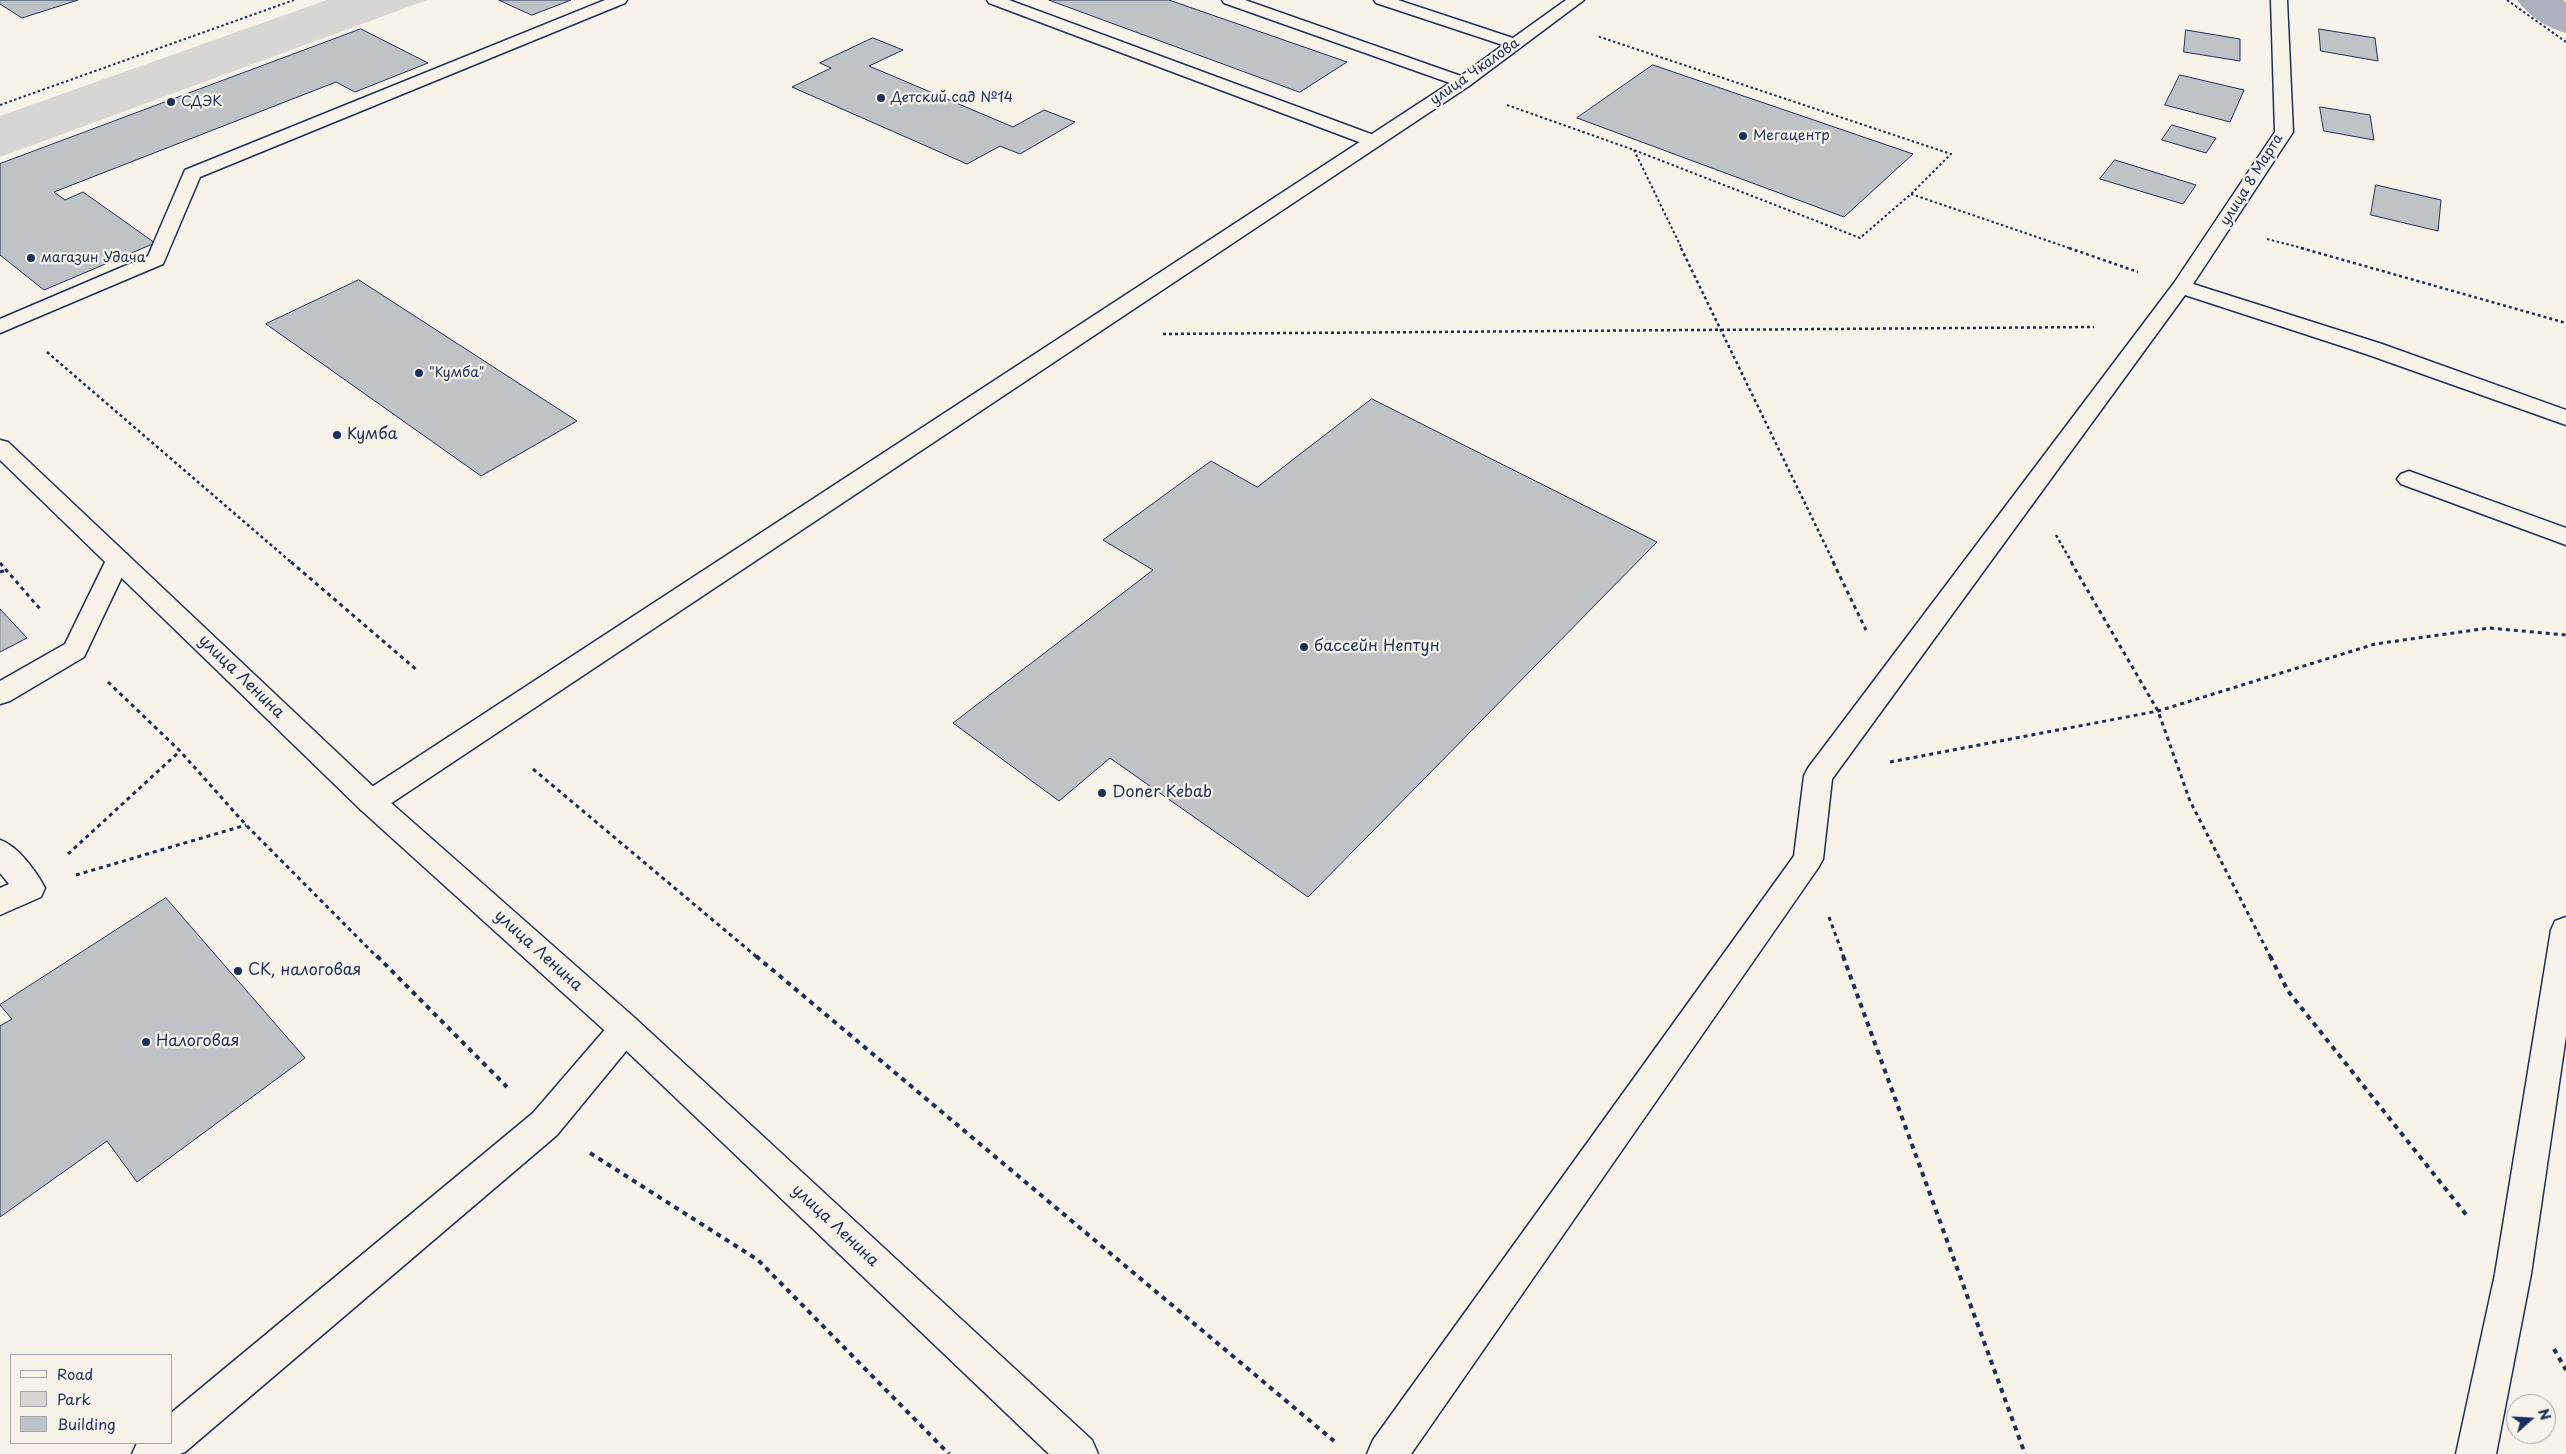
<!DOCTYPE html>
<meta charset="utf-8">
<style>
body{margin:0}
#map{position:relative;width:2566px;height:1454px;overflow:hidden;background:#f7f3e8;font-family:"Playpen Sans",sans-serif}
canvas{display:block}
.legend{position:absolute;left:10px;top:1354px;width:162px;height:90px;box-sizing:border-box;background:#f7f3e8;border:1px solid #9fa5b1;margin:0;padding:6px 9px;list-style:none;font-size:15px;color:#1b2f5e}
.legend li{display:flex;align-items:center;gap:10px;height:25px}
.legend b{width:25px;border:1px solid #9fa5b1}
.north{position:absolute;left:2506px;top:1394px;width:50px;height:50px;box-sizing:border-box;background:#f7f3e8;border:1px solid #9fa5b1;border-radius:50%;rotate:71deg;font-size:14px;font-weight:700;line-height:20px;text-align:center;color:#1b2f5e}
.north::after{content:'';display:block;margin:auto;width:18px;height:22px;background:#1b2f5e;clip-path:polygon(50% 0,100% 100%,50% 72%,0 100%)}
</style>
<div id="map">
<canvas width="2566" height="1454"></canvas>
<ul class="legend">
<li><b style="height:6px;background:#f7f3e8"></b>Road</li>
<li><b style="height:14px;background:#d7d6d4"></b>Park</li>
<li><b style="height:14px;background:#c0c3c5"></b>Building</li>
</ul>
<div class="north">N</div>
</div>
<script>
const context = document.querySelector('canvas').getContext('2d');
context.lineJoin = 'round';
function paint(path, color) { context.fillStyle = color; context.fill(path, 'evenodd'); }
function stroke(path, color, width, dash) { context.strokeStyle = color; context.lineWidth = width; context.lineCap = dash ? 'butt' : 'round'; context.setLineDash(dash || []); context.stroke(path); }
function write(font, color, halo, rows, align = 'center') {
  context.font = font + ' "Playpen Sans",sans-serif'; context.lineWidth = 4.5; context.setLineDash([]); context.textBaseline = 'middle'; context.strokeStyle = halo; context.fillStyle = color; for (const [text, x, y, turn = 0] of rows) {
    context.save(); context.translate(x, y); context.rotate((+turn || 0) * Math.PI / 180); context.textAlign = isNaN(turn) ? turn : align; if (halo) context.strokeText(text, 0, 0); context.fillText(text, 0, 0); context.restore();
  }
}
paint(new Path2D(`
 M327,0H427L0,157V116Z`), '#d7d6d4');
paint(new Path2D(`
 M2517,0H2563L2566,2V33C2547,28 2529,16 2517,0Z`), '#acb0b9');
const building = new Path2D(`
 M0,0H78L22,18L0,4Z
 M499,0H571L532,15Z
 M1049,0H1169L1347,62L1300,92Z
 M361,29L428,63L355,92L336,82L54,192L65,200L83,192L155,243L44,290L0,255V164Z
 M2319,29L2375,38L2378,61L2321,51Z
 M2186,30L2240,39V61L2184,52Z
 M873,38L903,50L869,66L1013,127L1044,110L1075,122L1020,154L1000,146L967,164L792,87L831,68L820,63Z
 M1653,65L1913,154L1844,217L1577,118Z
 M2180,75L2244,90L2230,122L2165,105Z
 M2320,107L2370,115L2374,140L2324,131Z
 M2172,125L2216,138L2206,153L2162,140Z
 M2115,160L2196,185L2183,204L2100,179Z
 M2376,185L2441,200L2438,231L2371,215Z
 M359,280L577,421L481,476L266,324Z
 M1372,399L1657,542L1308,897L1110,758L1059,801L953,723L1153,570L1103,540L1211,461L1257,487Z
 M0,609L27,638L0,652Z
 M166,898L305,1058L137,1182L107,1141L0,1217V1026L12,1019L0,1005Z`);
paint(building, '#c0c3c5');
stroke(building, '#1b2f5e', 1);
const lane = new Path2D(`
 M605,0H627L625,3L200,177L163,264L0,333V319L148,256L185,170Z
 M987,0H1009L1379,137L1382,141L1379,145H1367L989,3Z
 M2409,471L2566,528V545L2401,484L2397,479L2401,474Z
 M118,551L127,554L130,560L84,657L10,701L0,704V681L65,644L106,560L109,554Z
 M0,840C18,846 36,871 45,888L41,897L0,915V888L9,884L0,873Z
 M2566,917V1036L2531,1274L2496,1454H2456L2495,1274L2551,930L2555,921Z
 M625,1014L636,1019L641,1029L636,1039L557,1135L185,1452L180,1454H132L137,1443H171V1413L533,1113L614,1019Z`);
const street = new Path2D(`
 M1222,0H1245L1461,76L1503,45L1376,3L1374,0H1398L1513,38L1566,0H1584L1469,86L381,810L371,813L361,810L357,802L361,794L1450,83L1224,3Z
 M2271,0H2287L2293,132L2193,284L2382,344L2566,410V425L2366,354L2185,295L1832,779L1823,859L1818,868L1411,1454H1367L1373,1440L1794,856L1804,776L1808,768L2174,283L2275,132Z`);
const secondary = new Path2D(`
 M0,440L8,442L381,794L636,1019L1092,1440L1098,1454H1049L614,1039L361,810L0,460Z`);
stroke(lane, '#1b2f5e', 3);
stroke(street, '#1b2f5e', 3);
stroke(secondary, '#1b2f5e', 3);
stroke(new Path2D(`
 M2507,0L2566,42
 M0,105L294,0
 M1507,105L1634,150L1860,238L1911,194L1951,154L1597,36
 M1634,150L1682,249
 M1911,194L2072,249
 M2267,239L2306,249`), '#1b2f5e', 2, [2.5, 2.5]);
stroke(new Path2D(`
 M1681,248L1834,563
 M2069,248L2138,272
 M2301,248L2566,323
 M1163,334L2094,327
 M47,352L292,563
 M2056,535L2072,563`), '#1b2f5e', 2.5, [3, 3]);
stroke(new Path2D(`
 M291,562L418,671
 M1833,562L1866,630
 M2071,562L2158,711L2190,801L2271,958
 M0,563L41,610
 M0,572L6,570
 M108,682L180,751L246,825L378,958
 M1890,762L2158,711L2375,644L2489,628L2566,635
 M533,769L758,958
 M68,854L180,751
 M76,875L246,825
 M1829,917L1844,958`), '#1b2f5e', 3, [4, 4]);
stroke(new Path2D(`
 M377,956L507,1087
 M756,956L1334,1441
 M1843,956L2025,1454
 M2270,956L2288,991L2468,1217
 M590,1153L758,1260L949,1454
 M2554,1349L2566,1370`), '#1b2f5e', 4, [5, 5]);
paint(lane, '#f7f3e8');
paint(street, '#f7f3e8');
paint(secondary, '#f7f3e8');
for (const [x, y, r, color] of [
 [881,98,5,"#1b2f5e"],
 [171,102,5,"#1b2f5e"],
 [1743,136,5,"#1b2f5e"],
 [31,258,5,"#1b2f5e"],
 [419,373,5,"#1b2f5e"],
 [337,435,5,"#1b2f5e"],
 [1304,647,5,"#1b2f5e"],
 [1102,793,5,"#1b2f5e"],
 [238,971,5,"#1b2f5e"],
 [146,1042,5,"#1b2f5e"]
]) { const dot = new Path2D(); dot.arc(x, y, r, 0, 2 * Math.PI); context.fillStyle = color; context.fill(dot); stroke(dot, '#f7f3e8', 2); }
write('14px', '#1b2f5e', '#f7f3e8', [
 ["улица Чкалова",1475,72,-35],
 ["улица 8 Марта",2252,180,-58]
]);
write('14px', '#1b2f5e', '#f7f3e8', [
 ["Детский сад №14",891,98],
 ["СДЭК",181,102],
 ["Мегацентр",1753,136],
 ["магазин Удача",41,258],
 ["\"Кумба\"",429,373]
], 'left');
write('16px', '#1b2f5e', '#f7f3e8', [
 ["Кумба",347,435],
 ["бассейн Нептун",1314,647],
 ["Doner Kebab",1112,793],
 ["СК, налоговая",248,971],
 ["Налоговая",156,1042]
], 'left');
write('16px', '#1b2f5e', '#f7f3e8', [
 ["улица Ленина",241,677,44],
 ["улица Ленина",538,951,42],
 ["улица Ленина",835,1226,43]
]);
</script>
